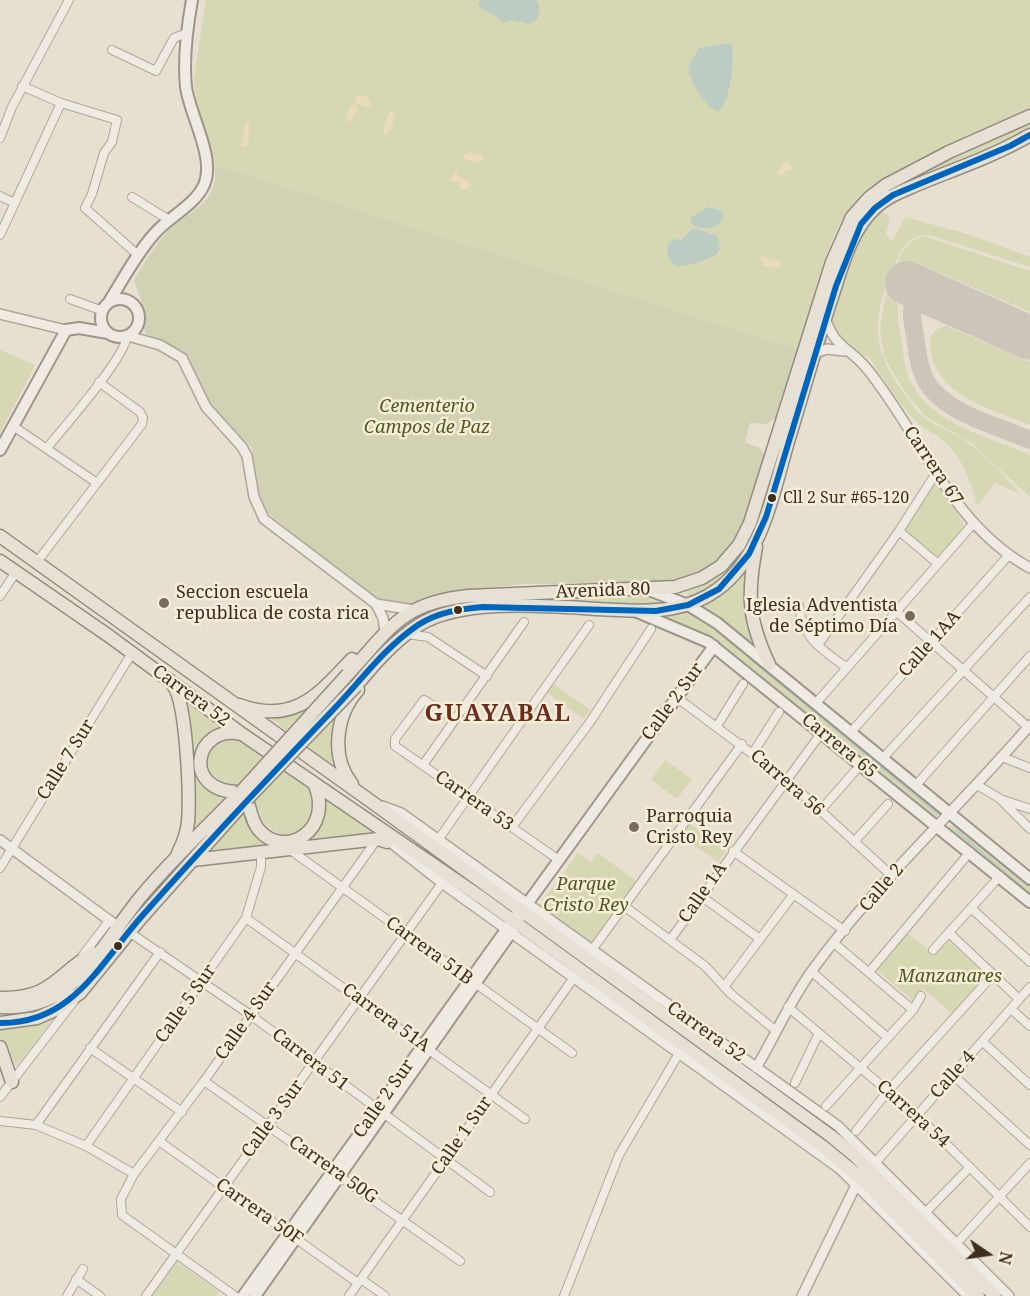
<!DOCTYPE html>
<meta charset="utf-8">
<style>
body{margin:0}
#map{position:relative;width:1030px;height:1296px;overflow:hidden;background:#e7e0d1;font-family:"Noto Serif",serif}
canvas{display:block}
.north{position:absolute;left:958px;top:1224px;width:60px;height:60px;-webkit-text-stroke:4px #f7eed8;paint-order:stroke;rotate:103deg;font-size:16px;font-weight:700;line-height:24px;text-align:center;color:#3d2e20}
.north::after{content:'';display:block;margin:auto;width:21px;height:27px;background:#3d2e20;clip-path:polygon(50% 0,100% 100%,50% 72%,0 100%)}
</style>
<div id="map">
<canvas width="1030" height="1296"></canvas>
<div class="north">N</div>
</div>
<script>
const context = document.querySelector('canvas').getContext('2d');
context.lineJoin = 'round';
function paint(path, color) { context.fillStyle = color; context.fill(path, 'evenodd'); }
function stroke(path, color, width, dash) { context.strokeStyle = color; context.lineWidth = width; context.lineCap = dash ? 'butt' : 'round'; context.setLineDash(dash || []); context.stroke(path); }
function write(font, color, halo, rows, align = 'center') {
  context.font = font + ' "Noto Serif",serif'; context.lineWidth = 5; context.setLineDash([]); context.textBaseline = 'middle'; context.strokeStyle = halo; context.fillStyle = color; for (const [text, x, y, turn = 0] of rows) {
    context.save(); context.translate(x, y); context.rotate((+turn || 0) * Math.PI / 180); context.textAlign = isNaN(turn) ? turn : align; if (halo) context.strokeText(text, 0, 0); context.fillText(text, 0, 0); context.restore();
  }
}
paint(new Path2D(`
 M206,0H1030V111C986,132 873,175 847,212C824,245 811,310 799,350L215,165L196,107L194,76Z
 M1030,120V129L890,193L828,281L887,187Z
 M881,210L890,217L886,235L892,242L905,217L964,233L1030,257V267L936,237C913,231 904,243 895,263C873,313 869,347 903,392C910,402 917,413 927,420C936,426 947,430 956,435C980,449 1003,473 1020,494L995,483L978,506C969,479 963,456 940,438C931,431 922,428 914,420C896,400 883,377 868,356H863L838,339L831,322C839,282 854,241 881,210Z
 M924,236L1030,271V312L915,262C896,292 895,301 901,338C903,352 904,366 909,378C927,423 990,437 1030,455V497L971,443L925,416L904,390L884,357L880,328L885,298L902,252L910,242Z
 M946,326L1030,362V425C995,410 941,398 932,356C930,346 928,339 935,330Z
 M0,350L35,365L0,433Z
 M776,450L782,452C767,502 759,542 721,580C713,587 701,597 690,597L684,588Z
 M935,481L966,527L938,560L902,529Z
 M746,568V618L759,653L699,605L726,590Z
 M640,594L664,605L484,604L423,617L392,636L389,631L411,614L448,601Z
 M685,610L705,619L942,809L934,819L712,638L655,617Z
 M552,683L590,710L584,719L546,692Z
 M184,692L228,728C207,734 195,744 196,768C197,774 198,781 203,785C210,792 221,793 230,796L189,841C196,794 193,739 184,692Z
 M320,699L290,733L268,716Z
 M346,700L338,771L304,745Z
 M234,735L264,759L237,789L217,786L205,767L210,746Z
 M665,760L692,779L677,799L651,780Z
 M282,768L316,793L317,814L296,835C269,836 261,822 254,798Z
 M326,797L379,832L376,835L203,853L244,808L256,833C297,839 324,852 326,797Z
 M956,821L1030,883V899L948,830Z
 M690,823L726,852L718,862L682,836Z
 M578,853L591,862L598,853L636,881L592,943L540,905Z
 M906,932L935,955L948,941L989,977L955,1016L923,989L914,1001L875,969Z
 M57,1014L16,1066L7,1045L0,1037V1028H20Z
 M176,1261L219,1292L216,1296H151Z`), '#d6d7b3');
paint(new Path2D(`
 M361,95L367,97L372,106L367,107L355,103L356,96Z
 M351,105H356L358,110L349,123L345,116Z
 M390,111L395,113L392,128L385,136L383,130Z
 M246,121L249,123L248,145L244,148L241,144Z
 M470,152L482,155L484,159L479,163L464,159L463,155Z
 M786,160L795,170H787L780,177L777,172Z
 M457,169L458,176L472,184L464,190H460L461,183L450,181Z
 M763,255L771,261L779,260L782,265L778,268L764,266L760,259Z`), '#eadcb9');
paint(new Path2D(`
 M215,165L799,350L779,416L766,424L750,423L745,442L760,448L766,456L748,520L737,539L712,567L686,581L661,584H524L456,591L410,603L373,598L361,591L259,505L253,475L252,448L211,407L175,351L146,334L144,327L146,316L134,280C144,265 153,246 166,233C189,209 219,206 215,165Z`), '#d1d1b3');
paint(new Path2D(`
 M480,0H537L540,10L537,19L530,24L511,20L503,23C498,13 485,14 478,5Z
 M731,43C736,57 730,103 718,112C704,106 691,83 688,68L699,48Z
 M708,207L722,211L723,217L719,225L708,228L693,226L690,218Z
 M693,228L716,235L720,244L718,253C711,259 683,268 675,266L667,254L668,244L673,239L681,240Z`), '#bcccc2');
stroke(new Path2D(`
 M749,658L938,814
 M956,830L1030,894`), '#bcccc2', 2);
stroke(new Path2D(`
 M930,294L918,296C908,307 913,322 915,336C917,350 918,364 924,377C941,413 996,425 1030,440`), '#cbc5ba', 18);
stroke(new Path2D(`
 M907,283L1030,338`), '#cbc5ba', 44);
const minor = new Path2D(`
 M112,50L156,71L174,38L187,33
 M22,86L61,103L117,120L112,142L104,153L92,194L85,208L138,255
 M0,138L12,107L69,0
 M0,196L15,203
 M132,197L169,220
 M0,235L61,103
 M70,299L103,311
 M13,426L97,483
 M47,448C63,428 125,358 127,336
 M899,531L937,563
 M37,562L142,424L143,418L140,412L99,382
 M0,596L16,572
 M799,606C803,640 822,649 847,668
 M896,611L1028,727
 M407,634L428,637L487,676
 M818,645L899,531L936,473
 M676,697L786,779L892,876
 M817,702L973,524
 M455,719L424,700L395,739V746L559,860
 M717,726L743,684
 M852,731L1008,556
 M753,753L779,712
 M884,757L1030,597
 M1002,757L1030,768
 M423,765L524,622
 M917,784L1030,656
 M977,785L999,798L1030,829
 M1003,800L1030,809
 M820,811L855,771
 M512,827L590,722L651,629
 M438,840L589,625
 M854,842L888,804
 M289,849L572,1053
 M733,851L845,931
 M0,868L132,653
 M701,896L760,939
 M624,906L705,966L731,994L775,1030
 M971,908L1030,962
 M246,918L525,1119
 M129,932L249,1014L490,1192
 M949,933L1019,999
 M670,940L822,732
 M835,944L913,1010
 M592,950L742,744
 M933,950L1000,876
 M83,955L109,921
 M870,971L970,852
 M812,972L888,1038
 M724,987L793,895
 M788,1007L920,1118L1030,1227
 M1011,1009L1030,1026
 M983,1042L1030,1085
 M90,1048L182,1112
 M954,1076L1030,1145
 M204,1081L460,1261
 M795,1083L819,1033
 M0,1097L74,1001
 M826,1106L913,1010L921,996
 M0,1121L36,1125L86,1146L134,1174
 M36,1125L160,952
 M856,1131L888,1091L993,975
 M159,1141L358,1283
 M86,1146L246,918L261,867V851
 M876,1162L1030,987
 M926,1212L970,1167
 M957,1243L1030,1163
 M76,1279L100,1296
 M361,1279L385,1296
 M67,1296L83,1269
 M146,1296L442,883
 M235,1296L122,1215L121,1199L134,1174L204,1081L378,838
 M349,1296L575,976
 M564,1296L619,1155L681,1050`);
const tertiary = new Path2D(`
 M0,314L66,330
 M825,318C836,350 850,347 868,370C922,437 951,525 1030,568
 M128,336L160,345L182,358L206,407L242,447L247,456L254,497L264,519L376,604L414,610
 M815,353L827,349L844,351
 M376,604L383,618L385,631
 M382,806L401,813L838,1126L1009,1296
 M385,838L442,883L840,1169L968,1296
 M0,840L117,926
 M756,1068C775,1036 789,1003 811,972C875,883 959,808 1030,725
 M802,1296L856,1185`);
const secondary = new Path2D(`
 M101 318a19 19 0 1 1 38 0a19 19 0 1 1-38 0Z
 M109,302C123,279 137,253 155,233C169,217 195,205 204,185C216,158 190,116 186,87C183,59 187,28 192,0
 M0,450L66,330L79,328L108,333
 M649,590L688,605L717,623L1030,879
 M635,611L708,642L1030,902
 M243,1296L516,916
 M255,1296L512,931L527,904L714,646`);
const primary = new Path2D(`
 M0,536L376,805L831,1136L854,1155L995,1296
 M756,547C747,595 748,620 769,664
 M0,561L109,636L242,734L482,898L822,1146L862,1179L978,1296
 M348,674C391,628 401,603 468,596L675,587L702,578L721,566L739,545L750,523L832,262L852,217L869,198L886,185L949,152L1030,116
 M173,685C187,703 190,797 188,822C187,833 183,843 178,853
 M356,686C375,663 394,641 419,625C467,595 563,608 619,610C654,612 689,611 718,589C765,554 774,487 790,435C804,389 817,343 832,297C842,267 850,232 874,209C887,196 905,190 921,183C958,168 996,155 1030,135
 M239,705C294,725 318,695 352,659
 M352,784C330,757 336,715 358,690
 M241,792C179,793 195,723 241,734
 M247,799C250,809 252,822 259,830C285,860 335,830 314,783
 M193,860L378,839L387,842
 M0,998C52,999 56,975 93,953
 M0,1007C21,1008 43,1004 61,992C95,967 116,926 143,894C173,858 208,826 241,792
 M0,1023L37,1018L55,1010L80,993L141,918L247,799
 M0,1047L12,1082`);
stroke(minor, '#ada599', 10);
stroke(tertiary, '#ada599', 12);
stroke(secondary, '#9c958a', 14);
stroke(primary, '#928b80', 15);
stroke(minor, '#efebe3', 8);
stroke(tertiary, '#efebe3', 9);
stroke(secondary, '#efebe3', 10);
stroke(primary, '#e6e1d4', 12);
const primaryBridge = new Path2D(`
 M241,792L348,674
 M247,799L356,686`);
stroke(primaryBridge, '#928b80', 15, []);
stroke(primaryBridge, '#e6e1d4', 12);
stroke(new Path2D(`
 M0,1023C73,1024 100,963 142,916C204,846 267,779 331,712C360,682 384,648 418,625C438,612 460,609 483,607L656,611L688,605L719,589L749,554L766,517L836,286L861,224L875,208L893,195L1010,146L1030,135`), '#0065bd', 6);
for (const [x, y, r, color] of [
 [772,498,5,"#3d2e20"],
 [164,603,6,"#786c5e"],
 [458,610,5,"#3d2e20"],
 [910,616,6,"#786c5e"],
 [634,827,6,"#786c5e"],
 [118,946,5,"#3d2e20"]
]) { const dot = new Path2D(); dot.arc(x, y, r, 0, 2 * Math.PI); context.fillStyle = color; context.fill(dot); stroke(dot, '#f7eed8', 2); }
write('16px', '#3d2e20', '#f7eed8', [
 ["Cll 2 Sur #65-120",783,498]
], 'left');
write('italic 18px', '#4d5a26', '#f7eed8', [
 ["Cementerio",427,407],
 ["Campos de Paz",427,428],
 ["Parque",586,885],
 ["Cristo Rey",586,906],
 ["Manzanares",950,977]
]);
write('18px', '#3d2e20', '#f7eed8', [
 ["Carrera 67",933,466,56],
 ["Avenida 80",603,591,-2],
 ["Calle 1AA",930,644,-48],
 ["Carrera 52",191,696,36],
 ["Calle 2 Sur",673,702,-54],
 ["Carrera 65",839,746,39],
 ["Calle 7 Sur",66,760,-58],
 ["Carrera 56",787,783,41],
 ["Carrera 53",474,801,35],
 ["Calle 2",882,888,-49],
 ["Calle 1A",703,893,-55],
 ["Carrera 51B",429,951,36],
 ["Calle 5 Sur",186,1004,-55],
 ["Carrera 51A",386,1018,36],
 ["Calle 4 Sur",246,1021,-55],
 ["Carrera 52",706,1032,35],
 ["Carrera 51",310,1060,37],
 ["Calle 4",953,1075,-48],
 ["Calle 2 Sur",384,1099,-55],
 ["Carrera 54",913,1114,42],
 ["Calle 3 Sur",273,1119,-54],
 ["Calle 1 Sur",462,1136,-55],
 ["Carrera 50G",333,1170,35],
 ["Carrera 50F",259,1212,35]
]);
write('18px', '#3d2e20', '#f7eed8', [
 ["Seccion escuela",176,593],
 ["republica de costa rica",176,614],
 ["Iglesia Adventista",898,606,"right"],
 ["de Séptimo Día",898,627,"right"],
 ["Parroquia",646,817],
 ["Cristo Rey",646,838]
], 'left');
context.letterSpacing = '1.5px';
write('bold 24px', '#6b2e1e', '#f7eed8', [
 ["GUAYABAL",498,714]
]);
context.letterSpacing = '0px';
</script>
